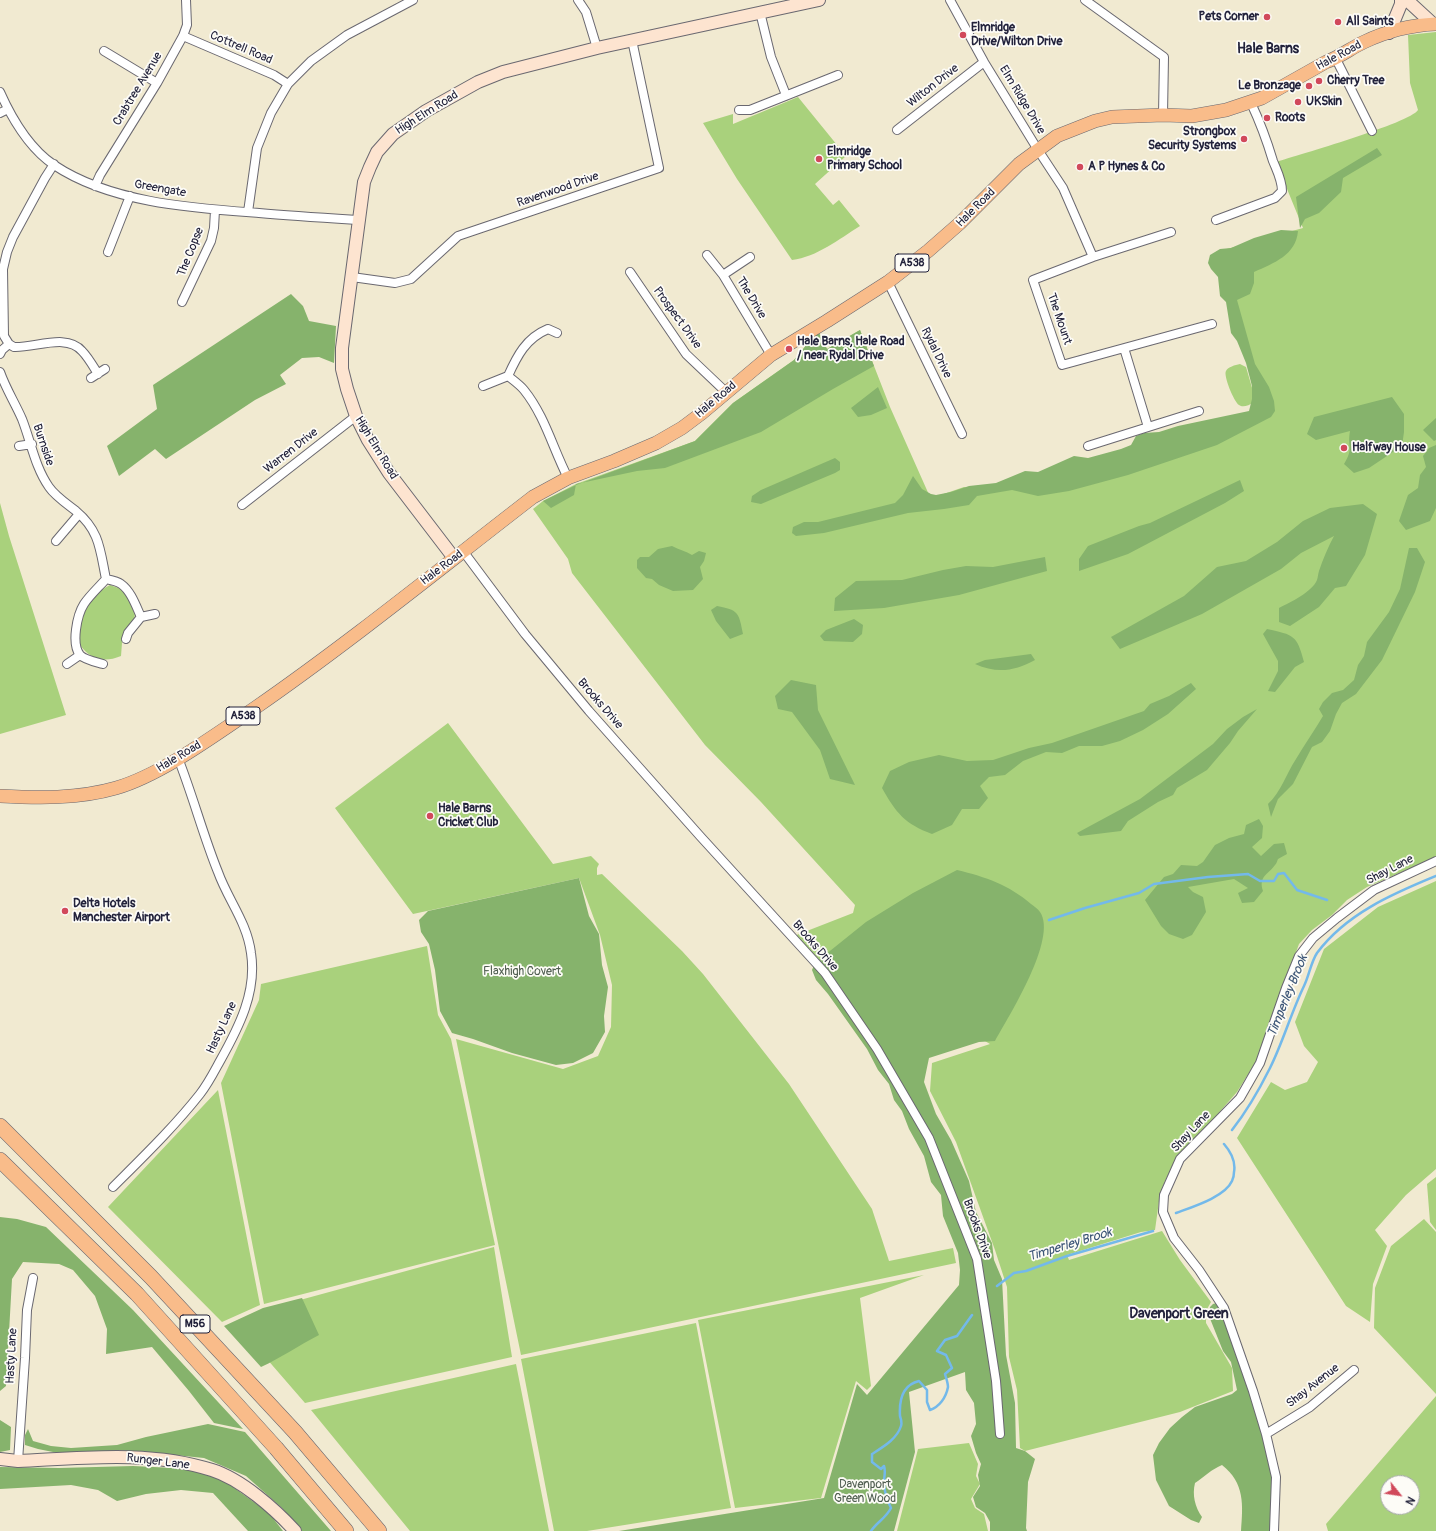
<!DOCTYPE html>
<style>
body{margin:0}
#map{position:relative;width:1436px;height:1531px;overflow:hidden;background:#f1ead1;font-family:Pangolin,sans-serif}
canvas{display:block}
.north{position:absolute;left:1380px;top:1475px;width:40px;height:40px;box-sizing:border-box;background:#fdfcf7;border:1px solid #a5a5ac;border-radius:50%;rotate:120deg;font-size:11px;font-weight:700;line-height:16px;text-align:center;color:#22223b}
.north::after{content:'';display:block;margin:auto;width:14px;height:18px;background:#d1495b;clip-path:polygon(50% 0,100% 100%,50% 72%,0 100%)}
</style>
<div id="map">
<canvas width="1436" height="1531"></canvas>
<div class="north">N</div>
</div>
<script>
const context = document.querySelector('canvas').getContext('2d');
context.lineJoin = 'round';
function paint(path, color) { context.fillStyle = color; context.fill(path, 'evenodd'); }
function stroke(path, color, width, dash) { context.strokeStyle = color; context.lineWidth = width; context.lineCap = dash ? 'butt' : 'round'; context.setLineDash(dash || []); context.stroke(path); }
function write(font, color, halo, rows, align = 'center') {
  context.font = font + ' Pangolin,sans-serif'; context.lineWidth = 3.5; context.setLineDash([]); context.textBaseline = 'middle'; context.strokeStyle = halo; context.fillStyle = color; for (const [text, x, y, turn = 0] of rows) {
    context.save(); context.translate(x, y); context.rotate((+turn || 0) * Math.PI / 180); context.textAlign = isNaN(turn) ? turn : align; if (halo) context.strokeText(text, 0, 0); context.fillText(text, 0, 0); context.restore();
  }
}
paint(new Path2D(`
 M1436,32V857L1367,887L1347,900L1332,915L1312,930L1299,944L1257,1060L1237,1092L1174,1164L1165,1181L1160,1194L1155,1230L1141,1232L1067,1255L1069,1260L1162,1231L1180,1260L1211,1302L1206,1311V1323L1232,1368L1233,1391L1180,1412L1025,1451L1020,1448L1017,1390L1009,1357L1007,1287L995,1250L956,1142L930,1091L932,1063L990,1044L968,1031L890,1059L794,936L853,913L855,905L761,802L705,745L572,573L568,559L533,509L543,501L576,484L695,441L733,403L794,360L818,331L827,349L860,330L890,407L930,497L932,498L964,487L972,489L1042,474L1263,411L1216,252L1303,228L1276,162C1298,155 1410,123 1418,110L1410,83L1408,35Z
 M798,97L846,156L815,184L833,205L839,200L860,226C839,239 817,257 792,260L737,179L703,123L733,114V124Z
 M1240,364L1246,367L1255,398L1253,403C1249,405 1243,408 1239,405C1234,402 1223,375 1226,371C1228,367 1235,365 1240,364Z
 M0,503L9,536L66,715L0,734Z
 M110,585L124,590L135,614L134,620L125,631L122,643L121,656C104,663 91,660 80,645C77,621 88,596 110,585Z
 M448,723L553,864L591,856L599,864L597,868V875L602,874L682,951L703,974L789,1084L872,1209L889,1261L953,1248L956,1263L521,1355L456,1039L563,1069L598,1056L611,1027L612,985L600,935L579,878L413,914L335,808Z
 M1436,881V1169L1406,1195L1375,1230L1387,1246L1373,1284L1370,1322L1346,1306L1237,1138L1271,1082L1285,1090L1307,1082L1318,1062L1304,1046L1295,1022L1324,949L1378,907Z
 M427,946L438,1015L451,1039L495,1245L264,1304L221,1083L259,1000L261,984Z
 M218,1090L260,1305L222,1322L108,1207Z
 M1436,1177V1230L1430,1222L1427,1184Z
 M1424,1219L1436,1232V1394L1374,1328L1375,1288L1391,1246Z
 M494,1247L512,1357L305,1403L266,1358L300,1300Z
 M924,1275L860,1298L871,1386L867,1390L856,1381L821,1498L735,1508L698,1320Z
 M696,1323L731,1508L587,1531H554L521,1359Z
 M516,1364L549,1531H410L311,1410Z
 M1436,1396V1531H1328L1326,1524ZM1388,1483H1412V1507H1388Z
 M969,1443L978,1464L976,1476L980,1484L971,1499L975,1508L984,1514L988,1531H897L918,1449Z`), '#a9d17c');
paint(new Path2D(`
 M1377,148L1382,155L1343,178L1341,192L1319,213L1305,219L1300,228L1296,197Z
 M1281,230L1298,231C1296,255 1274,263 1254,272V283L1250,294L1237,300L1255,364L1269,387L1274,401L1275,411L1271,417L1217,445L1128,475L1069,491L1038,496L1012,490L977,496L969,505L944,509L908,513L824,533L796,536L792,533L793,527L804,522H818L895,503L903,495L913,476L922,489L931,494L936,495L951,492L969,486L996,483L1025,471L1038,472L1074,456L1088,458L1121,449L1131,445L1136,436L1144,433L1159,432L1178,426L1249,411L1252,399V386L1246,363L1237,341L1231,333L1226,302L1220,296L1218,277L1211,269L1208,263L1210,255L1220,249L1231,248L1254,238Z
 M291,294L303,306L309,321L336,326L334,363L319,357L302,358L280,375L286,384L255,400L166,459L155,449L119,476L107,446L157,409L153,385Z
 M860,330L874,366L833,389L761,432L665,468L637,471L576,484L574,495L551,508L543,501L576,485L695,441L733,403L794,360L818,331L827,349Z
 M878,387L887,408L871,415L858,417L851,408Z
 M1392,397L1404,414V432L1402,446L1369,468L1354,473L1344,464C1354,448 1347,448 1350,431L1316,440L1307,434L1314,417Z
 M1436,418V440L1434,441L1423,430Z
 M1436,445V508L1430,521L1406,530L1399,521L1408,495L1418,488L1420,475L1426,467L1423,456L1429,448Z
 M835,458L840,462V470L835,473L761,504L751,502L752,496L761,490Z
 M1240,480L1244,491L1225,503L1128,554L1079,571V559L1088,546L1139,526L1150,523Z
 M1363,504L1377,514L1365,555L1346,586L1335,588L1319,607L1290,626L1279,622V608C1291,602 1312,592 1317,580C1318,577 1318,574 1319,571C1323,559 1328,547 1334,536L1301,553L1281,569L1202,614L1120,649L1111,637L1184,596L1217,567L1246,561L1277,542L1303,521L1330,508Z
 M672,546C679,550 686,551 692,555L699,551L706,553L704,561L700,567L703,579L693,590L673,591L659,585L652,579L646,578L637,568V560L640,557H649L658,549Z
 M1409,548H1417L1425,562L1415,592L1382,660L1356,694L1342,703L1336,714L1330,731L1322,742L1312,747L1293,784L1278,799L1271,817L1268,804C1281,792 1286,774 1296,759C1305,744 1314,731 1323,716L1319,709L1323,702L1332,693L1343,690L1354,680L1358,665L1364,656L1367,642L1389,612L1400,589Z
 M1045,557L1047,571L959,595L884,608L834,611L835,598L856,581L902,580L943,570L966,566L993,567Z
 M717,606C738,610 739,612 743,634L730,639L716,621L711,610Z
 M854,619L863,625L862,634L853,642L824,641L820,636L826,630Z
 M1267,629C1294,635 1297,635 1304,662L1295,667L1275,692L1268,691L1278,671V661L1263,634Z
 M1031,654L1035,660C1015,671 997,674 975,664L985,660Z
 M791,680L816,685L818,710L855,785L830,779L820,750L792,712L778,709L775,696Z
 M1191,683L1196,689L1168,714L1143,730L1120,741L1102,746H1079L1062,753L1046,752L1023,761L1005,775L989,777L980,786L988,798L979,809H962L952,825L932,834C905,824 896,813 882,788L890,771L909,762L939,755L967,761L993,760L1029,748L1052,743L1144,711L1150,704L1169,696Z
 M1257,709L1238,731L1230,743L1207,770L1177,788L1173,795L1158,802L1128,821L1121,831L1080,836L1077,833L1140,799L1213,744L1227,729L1243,717Z
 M1259,819L1263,826L1262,838L1252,847L1261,856L1274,844L1284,843L1287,854L1278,859C1277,861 1277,863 1275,865C1269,874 1258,876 1263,891L1254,902L1242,903L1238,893L1248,888L1234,879L1188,887L1193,892L1203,897L1206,912L1192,935L1183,939L1169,934L1161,926L1145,900L1164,877L1173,874L1181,865L1197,866L1203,862L1215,845L1229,838L1244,834L1246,825Z
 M957,870C986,877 1009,885 1031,904C1034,906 1038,909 1040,912C1058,938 1009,1016 995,1041L979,1042L929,1058L924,1082L936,1114L951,1140L969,1181L976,1212L992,1243L994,1260L1002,1279L1006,1355L1015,1403L1016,1448L1025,1451L1035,1459L1028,1482L1026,1528L1027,1531H990V1522L985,1513L976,1507L973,1497L980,1486L978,1475L981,1464L976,1453L971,1436L976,1424L974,1403L966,1390L965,1372L909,1392L915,1452L894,1531H619L824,1498L857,1384L867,1395L959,1285L960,1270L958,1253L943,1216L941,1195L931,1182L924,1156L909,1129L902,1111L894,1100L889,1084L878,1070L867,1049L828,994L816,980L812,970L815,963L866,922L913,893Z
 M579,878L589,916L599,934L602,965L608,987L604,1016L605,1032L593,1053L573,1063L556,1065L512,1053L473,1039L452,1033L440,1011L435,970L429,944L421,932L419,920L428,911Z
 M0,1217L17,1219L46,1227L133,1310L243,1429L214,1423L189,1391L152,1347L106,1354L107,1329L95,1296L73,1270L59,1264L23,1262L12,1279L6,1386L0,1391Z
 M302,1298L319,1335C299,1345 281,1358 261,1367L224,1326L263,1308Z
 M1220,1302L1224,1308L1276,1477L1274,1531H1241C1243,1505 1245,1483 1222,1465C1212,1469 1204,1477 1195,1483C1192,1495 1195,1507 1202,1517L1199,1523L1191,1520L1169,1506L1156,1480L1153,1455L1159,1443L1170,1428L1182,1417L1195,1407L1232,1394L1237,1390L1231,1362L1223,1351L1209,1316L1210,1307L1213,1304Z
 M0,1420L11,1427L10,1450L0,1452Z
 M208,1424L245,1432L331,1531H302L282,1508L246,1476L204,1458L155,1453L117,1450L101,1453H58L38,1449L25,1445V1435L28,1429L33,1441L51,1446L71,1448L117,1445L146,1437Z
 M133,1466L194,1469L226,1482L269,1513L283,1531H248L213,1493L181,1490L146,1494L117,1501L98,1490L71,1485L0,1489V1467L59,1468Z`), '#86b36c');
stroke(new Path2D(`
 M1049,920L1085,908L1139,893L1154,884L1208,877L1248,874L1260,881H1274L1278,874L1284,873L1297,890L1327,900
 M1232,1130C1247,1111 1259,1090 1270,1068C1283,1042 1291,1013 1304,986C1309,976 1311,962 1317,953C1346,914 1392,894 1436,876
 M1176,1213C1192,1207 1225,1197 1232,1181C1233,1179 1234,1175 1234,1172C1236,1161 1231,1152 1224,1144
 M997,1286L1014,1273L1026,1271L1067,1256L1153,1231
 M871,1531C877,1522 886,1518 891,1508C887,1500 884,1491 884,1482C884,1476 886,1472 884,1466L881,1469L872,1462V1454C883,1447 897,1439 901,1426C902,1423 901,1419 900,1416C899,1400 902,1385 919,1381L927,1390V1402L930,1410C939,1407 946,1398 948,1387C948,1383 946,1378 945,1374L952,1368L946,1355L937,1351L945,1340L957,1336L972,1315`), '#73b9ea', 2.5);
const street = new Path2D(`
 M578,0L586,12L597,48
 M950,0L984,62L1038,150L1063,188L1093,257
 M1085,0L1164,57L1163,115
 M760,12L771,57L786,95
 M183,36L274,75L288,84
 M104,51L157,83
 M1336,59L1372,131
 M0,92C12,119 29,148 54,165C111,203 192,208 259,213C292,216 326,218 359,220
 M739,110H750L838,75
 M0,113L8,109
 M897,130L984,62
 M54,164L45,178L13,237L7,252L3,269L4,336L9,344L14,347C35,348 67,333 82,351C88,357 93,366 98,374
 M95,186L100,175L157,83L183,36L187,25L186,0
 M248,212L257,148L271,113L288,84L311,61L347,35L413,0
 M1216,220L1275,198L1282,191C1282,180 1277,171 1273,161C1267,141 1260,122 1251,103
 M1171,232L1093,257L1033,280L1062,365L1212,324
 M108,252L130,196
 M707,255L723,275L771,355
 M630,272L686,354L726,392
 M723,275L750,257
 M352,277L395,283L411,279L458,236L659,168L632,40
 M888,282L962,434
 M182,302L211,241L214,228L215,210
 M557,333L548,329C526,338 517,356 508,376C513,380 520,385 524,390C545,416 553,449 568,478
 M1124,348L1148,427
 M0,354L2,350L9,344
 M0,372C6,389 15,403 22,419C31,442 35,467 49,487C55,496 67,504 76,511C100,531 100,550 106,579C99,587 90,595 84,604C77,615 71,644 80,655C85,660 96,662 103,664
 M91,378L105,369
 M483,386L508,376
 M19,446L32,444
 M1088,446L1199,411
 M242,505L356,416
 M56,541L79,514
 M463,551L525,634L589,711L700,836L825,973L877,1049L929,1138L977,1259L996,1381L1000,1434
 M106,579C111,580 117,581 121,584C131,591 136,606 141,617L128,633L126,639
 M141,617L155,614
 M67,664L80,655
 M113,1187C143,1157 174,1127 200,1094C208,1084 214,1072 220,1061C239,1027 257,992 251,953C247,922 228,900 218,872C203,835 193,796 178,758
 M1266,1434L1310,1407L1354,1370
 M18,1461L25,1358L27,1310L33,1278
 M1274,1531L1276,1477L1266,1434L1253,1391L1224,1308L1199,1270L1174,1238L1163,1212L1164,1195L1180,1159L1240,1098L1260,1063L1286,988L1299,956L1313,938L1337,918L1374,890L1436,861`);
const secondary = new Path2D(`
 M1407,0L1433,24
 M1389,33L1401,4V0
 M454,558L389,473L368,440L356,416L347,389L342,369V348L364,182L370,167L377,152L393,134L426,111L478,82L503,72L597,48L819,0
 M0,1459L18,1461C82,1458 150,1450 212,1470C241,1479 275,1509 295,1531`);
const primary = new Path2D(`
 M0,796C38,798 78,799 116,788C161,775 215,735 255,708C350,642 441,568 533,497L568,478L614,461L656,443L682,428L702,413L771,355L827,321L888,282L928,251L960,223L1019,164L1057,136L1095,121L1112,117L1163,115L1192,116L1226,110L1262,98L1326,62C1340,57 1351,48 1364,42C1387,31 1411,25 1436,24`);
const highway = new Path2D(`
 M0,1126L151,1277L295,1432L379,1531
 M0,1160L137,1294L276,1448L346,1531`);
stroke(street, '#6a6870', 10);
stroke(secondary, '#6a6870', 14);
stroke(primary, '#6a6870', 14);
stroke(highway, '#6a6870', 16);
stroke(street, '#fff', 8);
stroke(secondary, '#fde4d0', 12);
stroke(primary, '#f9bc8a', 13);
stroke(highway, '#f9bc8a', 15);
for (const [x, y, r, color] of [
 [1267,17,4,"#d1495b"],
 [1338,22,4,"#d1495b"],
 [963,35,4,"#d1495b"],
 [1319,81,4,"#d1495b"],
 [1309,86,4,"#d1495b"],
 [1298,102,4,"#d1495b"],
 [1267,118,4,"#d1495b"],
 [1244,139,4,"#d1495b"],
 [819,159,4,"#d1495b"],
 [1080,167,4,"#d1495b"],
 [789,349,4,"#d1495b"],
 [1344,448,4,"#d1495b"],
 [430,816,4,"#d1495b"],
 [65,911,4,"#d1495b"]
]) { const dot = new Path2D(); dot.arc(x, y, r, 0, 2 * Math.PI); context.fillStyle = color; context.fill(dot); stroke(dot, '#fdfcf7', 1.5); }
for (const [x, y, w] of [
 [912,263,34],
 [243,716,34],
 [195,1324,30]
]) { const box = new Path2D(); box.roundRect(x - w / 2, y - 9, w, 18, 3); context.fillStyle = '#fdfcf7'; context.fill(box); stroke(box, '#22223b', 1); }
write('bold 11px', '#22223b', null, [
 ["A538",912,263],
 ["A538",243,716],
 ["M56",195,1324]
]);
write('bold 12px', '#22223b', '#fdfcf7', [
 ["Pets Corner",1259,17,"right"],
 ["All Saints",1346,22],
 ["Elmridge",971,28],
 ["Drive/Wilton Drive",971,42],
 ["Cherry Tree",1327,81],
 ["Le Bronzage",1301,86,"right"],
 ["UKSkin",1306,102],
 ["Roots",1275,118],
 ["Strongbox",1236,132,"right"],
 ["Security Systems",1236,146,"right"],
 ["Elmridge",827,152],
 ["Primary School",827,166],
 ["A P Hynes & Co",1088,167],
 ["Hale Barns, Hale Road",797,342],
 ["/ near Rydal Drive",797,356],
 ["Halfway House",1352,448],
 ["Hale Barns",438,809],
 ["Cricket Club",438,823],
 ["Delta Hotels",73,904],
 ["Manchester Airport",73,918]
], 'left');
write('12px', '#22223b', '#fdfcf7', [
 ["Cottrell Road",241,48,23],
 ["Hale Road",1339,56,-28],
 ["Wilton Drive",933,86,-38],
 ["Crabtree Avenue",138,89,-59],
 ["Elm Ridge Drive",1022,100,59],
 ["High Elm Road",427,113,-32],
 ["Greengate",160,189,10],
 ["Ravenwood Drive",558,190,-19],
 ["Hale Road",976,208,-45],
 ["The Copse",191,252,-68],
 ["The Drive",751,298,59],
 ["Prospect Drive",677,318,54],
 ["The Mount",1059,319,71],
 ["Rydal Drive",936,353,64],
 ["Hale Road",716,400,-40],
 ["Burnside",43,445,71],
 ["High Elm Road",376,448,59],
 ["Warren Drive",291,451,-38],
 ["Hale Road",442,568,-37],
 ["Brooks Drive",600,704,49],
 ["Hale Road",179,757,-31],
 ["Shay Lane",1390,870,-27],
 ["Brooks Drive",815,946,49],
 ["Hasty Lane",222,1028,-65],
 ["Shay Lane",1191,1132,-47],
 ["Brooks Drive",977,1229,70],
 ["Hasty Lane",12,1356,-87],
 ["Shay Avenue",1313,1386,-38],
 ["Runger Lane",158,1462,7]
]);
write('12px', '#515f52', '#fdfcf7', [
 ["Flaxhigh Covert",522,972],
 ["Davenport",865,1485],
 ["Green Wood",865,1499]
]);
write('italic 13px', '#3e5778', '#fdfcf7', [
 ["Timperley Brook",1288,996,-68],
 ["Timperley Brook",1070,1245,-17]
]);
write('bold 14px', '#22223b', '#fdfcf7', [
 ["Hale Barns",1268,49],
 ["Davenport Green",1179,1314]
]);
</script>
